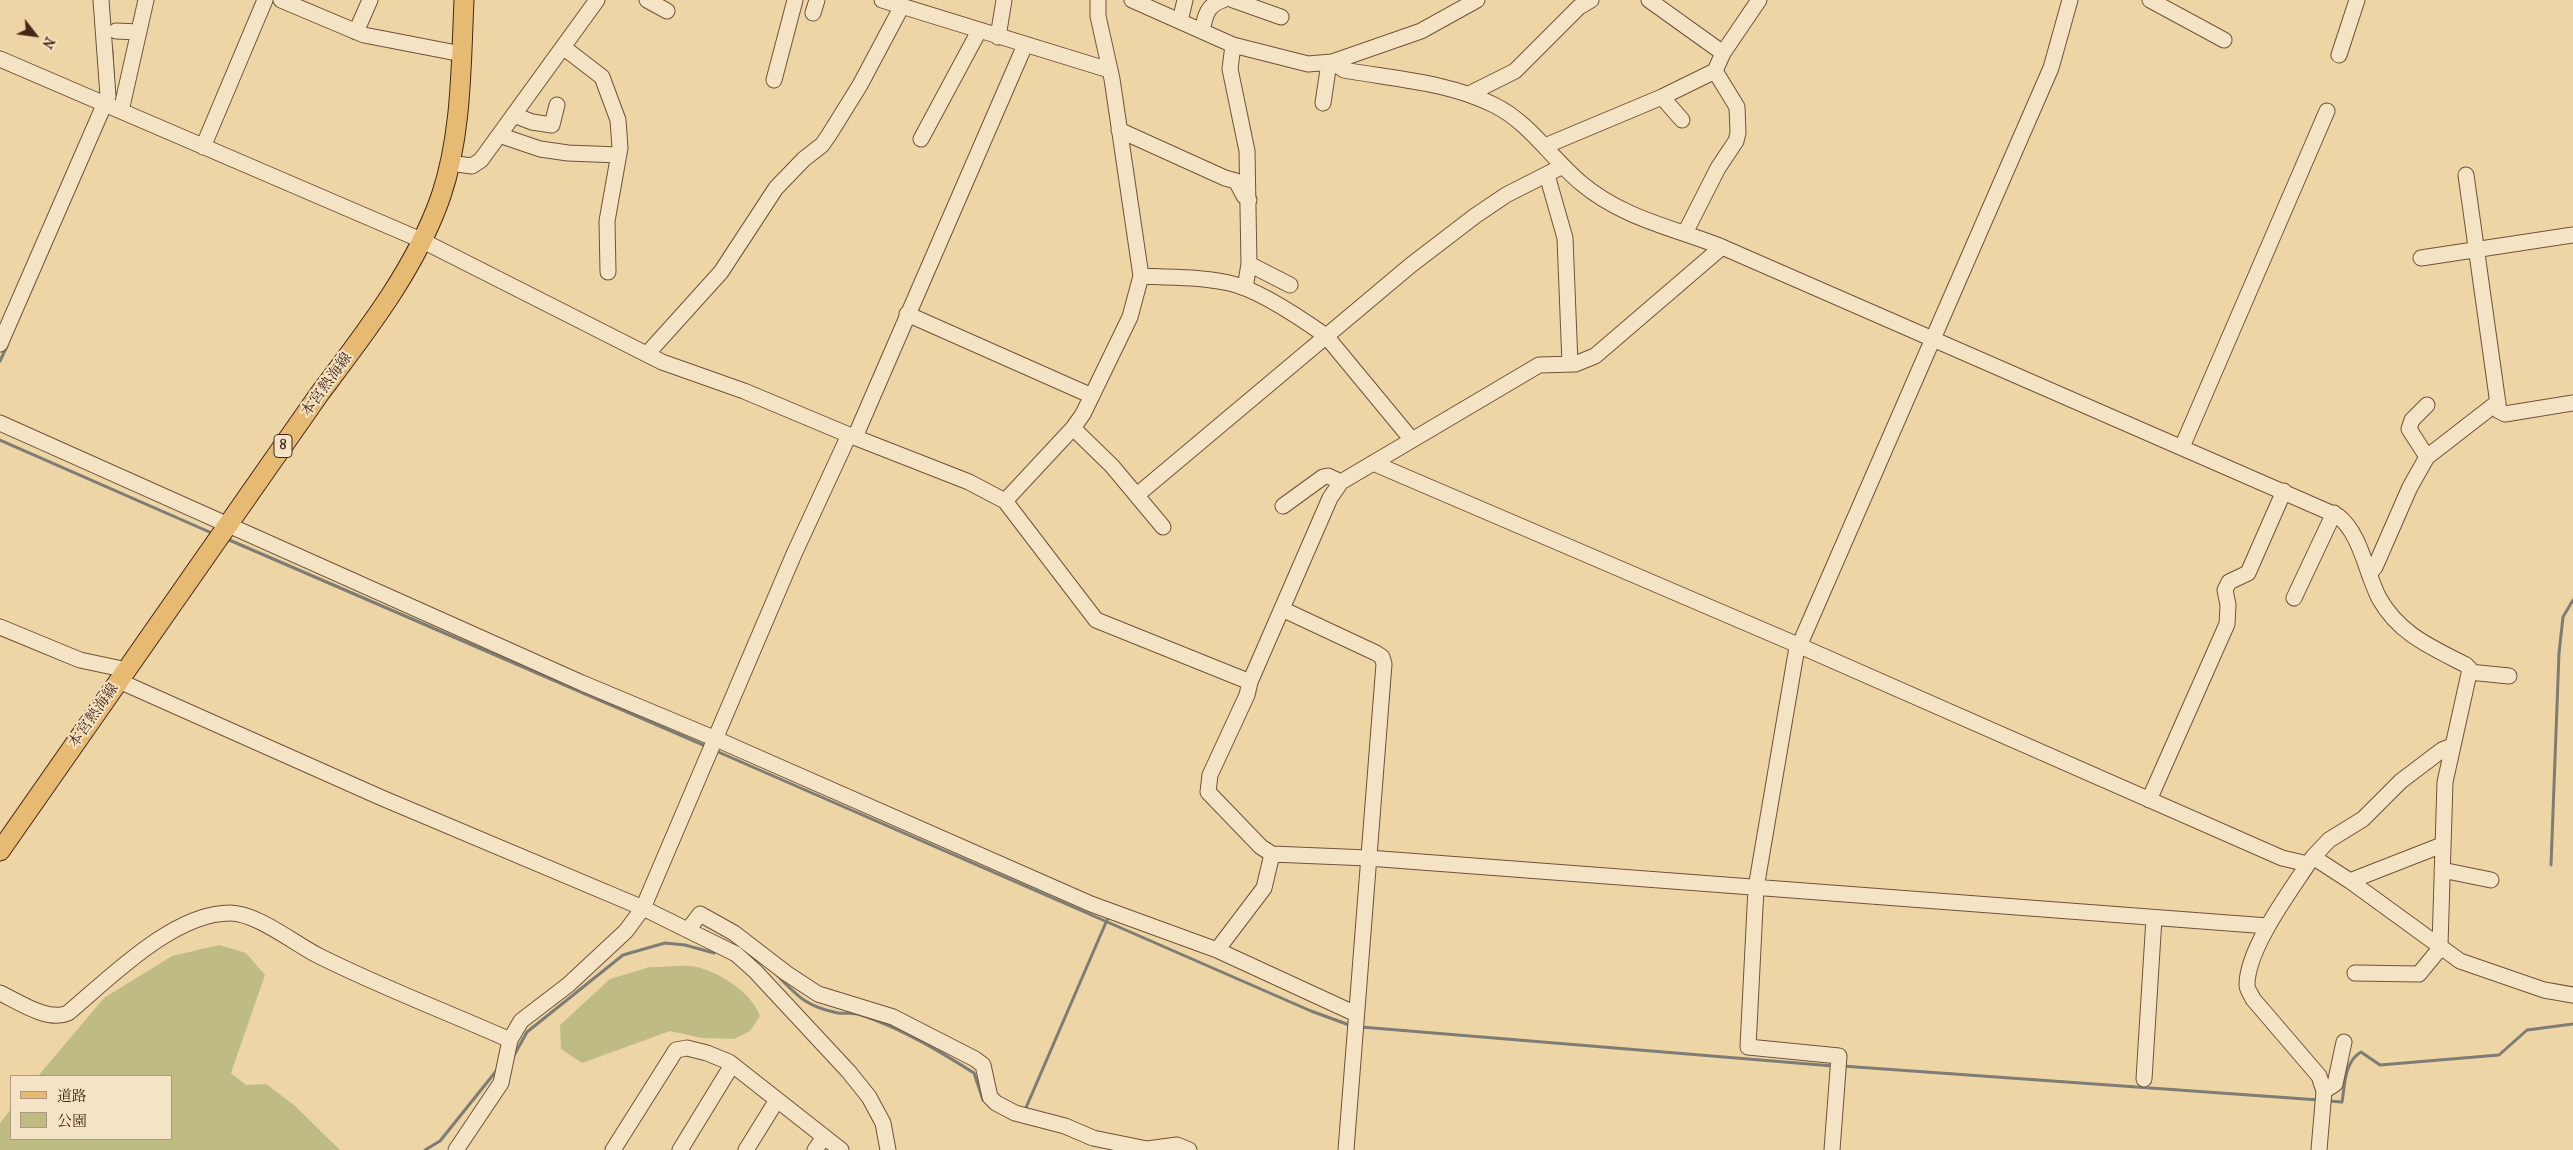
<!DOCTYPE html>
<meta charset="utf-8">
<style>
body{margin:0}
#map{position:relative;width:2573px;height:1150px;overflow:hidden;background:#eed5a6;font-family:"IM FELL French Canon","Noto Serif JP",serif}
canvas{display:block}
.legend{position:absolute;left:10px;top:1075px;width:162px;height:65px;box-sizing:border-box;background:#f4e4c5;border:1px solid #ae987f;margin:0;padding:6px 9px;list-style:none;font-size:15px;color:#462716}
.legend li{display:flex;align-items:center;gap:10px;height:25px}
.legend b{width:25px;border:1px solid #ae987f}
.north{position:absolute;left:10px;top:10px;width:50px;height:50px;-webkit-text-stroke:4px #f4e4c5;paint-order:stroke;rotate:120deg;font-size:14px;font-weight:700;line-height:20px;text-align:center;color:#462716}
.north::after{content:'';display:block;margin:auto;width:18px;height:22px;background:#462716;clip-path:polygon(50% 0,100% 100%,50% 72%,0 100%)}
</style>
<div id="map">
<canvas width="2573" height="1150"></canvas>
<ul class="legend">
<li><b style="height:6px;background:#e7ba73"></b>道路</li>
<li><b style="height:14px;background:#bebc83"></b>公園</li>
</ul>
<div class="north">N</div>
</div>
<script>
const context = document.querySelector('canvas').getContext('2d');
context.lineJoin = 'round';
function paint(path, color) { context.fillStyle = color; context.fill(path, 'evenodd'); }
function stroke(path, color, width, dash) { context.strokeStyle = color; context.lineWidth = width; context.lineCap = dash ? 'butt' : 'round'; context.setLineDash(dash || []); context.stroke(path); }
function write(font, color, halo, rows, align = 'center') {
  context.font = font + ' "IM FELL French Canon","Noto Serif JP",serif'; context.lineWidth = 4; context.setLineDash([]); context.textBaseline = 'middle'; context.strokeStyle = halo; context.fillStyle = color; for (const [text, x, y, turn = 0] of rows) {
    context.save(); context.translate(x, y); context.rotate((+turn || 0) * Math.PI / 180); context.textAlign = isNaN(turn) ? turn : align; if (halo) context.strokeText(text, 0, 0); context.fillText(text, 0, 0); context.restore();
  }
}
paint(new Path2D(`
 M219,945L246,953L265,975L231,1073L246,1085L266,1084L294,1105L340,1150H0V1123L11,1109V1139H171V1076H38L104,998L172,956Z
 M650,967C665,967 683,964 697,967C721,973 752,993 760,1016L750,1031L734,1039L702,1038L670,1031L582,1063L561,1049L560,1025L610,979Z`), '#bebc83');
stroke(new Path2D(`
 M112,50L114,94
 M0,361L7,346
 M0,440L214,534
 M227,539L708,747
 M716,751L1311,1011L1352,1026
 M2551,865L2559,653L2563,617L2573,600
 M778,976C799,998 808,1007 838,1013C846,1014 854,1012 861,1015C901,1028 939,1051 974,1073L983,1100L986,1102
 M1361,1027L1833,1066
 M512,1059L527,1032L623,955L665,943L685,945L714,953
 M1842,1066L2319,1100
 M2328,1101L2342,1102C2345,1085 2344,1062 2361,1052L2380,1065L2499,1055L2527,1030L2573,1024
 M1025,1110L1107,920
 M425,1150L440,1141L497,1070`), '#7d7c75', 3);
const minor = new Path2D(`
 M281,0L364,35L462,54
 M647,0L667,11
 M882,0L1109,70
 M1132,0L1233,45L1308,64L1332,62L1344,70C1394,79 1448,82 1494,105C1529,122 1552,159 1581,183C1622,218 1674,228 1722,247L2338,516C2361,534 2366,573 2379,598C2399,634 2431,647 2466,665L2470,669L2445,782L2440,945L2437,952L2419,974L2355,973
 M1233,0L1281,17
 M1649,0L1723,53
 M2150,0L2224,40
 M813,13L817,0
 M1180,21L1185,0
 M116,31L139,32
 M1202,31C1205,16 1207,5 1223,0
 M356,32L370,0
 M998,37L1004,0
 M1233,45L1230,69L1247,151L1249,264L1245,288
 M563,47L602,77L618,120L620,148L607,221L608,272
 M2339,55L2357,0
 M0,59L421,240L662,362L744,391L849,435L794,554L643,908L736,954L755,971L849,1072L869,1097L883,1123L888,1150
 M1332,62L1421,31L1477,0
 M774,80L795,0
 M1469,94L1515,71L1579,7L1591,0
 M1662,97L1682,120
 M1323,103L1329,63
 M121,111L146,0
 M514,115L532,122L552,125L557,105
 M1119,130L1225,178L1236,181L1244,196L1249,200
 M499,135L540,149L568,153L619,155
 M921,139L979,31
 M1545,146L1662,97L1715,71L1723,53L1759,0
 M203,147L265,0
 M449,163L472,166L481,160L597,0
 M1547,175L1565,238L1570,364
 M2466,175L2499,411L2505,414L2573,403
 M1685,233L1718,168L1736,141L1738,133L1737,107L1715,71
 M1722,247L1595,356L1575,364L1539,365L1341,482L1330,498L1250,682L1247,695L1210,775L1208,792L1261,847L1272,854L1368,858L2268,926
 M2421,258L2573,235
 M1249,264L1290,285
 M1141,276C1170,277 1200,277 1229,283C1257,289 1302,319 1326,336L1412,440
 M907,314L1092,396
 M0,344L108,96L101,0
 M647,354L721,272L776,188L804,159L822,145L829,135L860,85L902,6
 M0,423L582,683L716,739L1091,904L1217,950L1356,1014
 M1073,428L1112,466L1163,527
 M849,435L969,482L1005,501L1096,620L1250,682
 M855,437L1025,45
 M2182,447L2327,111
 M2427,457L2409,429L2412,420L2427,405
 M1373,463L1800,646L2282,858L2308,864L2313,857L2350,881L2460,961L2544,990L2573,995
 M1137,495L1411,265L1475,216L1506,195L1563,166
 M1005,501L1073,428L1083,414L1130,317L1141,276L1112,79L1098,16V0
 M1283,506L1323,477L1328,476L1341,482
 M2369,574L2375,567L2410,487L2427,457L2498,402
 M2294,598L2334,513
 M1282,609L1376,653L1382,657L1384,664L1346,1150
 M0,627L80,660L127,670
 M2469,672L2509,676
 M119,681L382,798L643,908L626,931L568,985L521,1021L510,1040L501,1083L456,1150
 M2149,800L2227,624L2228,605L2225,590L2229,582L2248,573L2284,491
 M2313,857L2329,840L2363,819L2401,781L2442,750L2452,746
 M2308,864C2289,893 2247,949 2247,985C2247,990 2251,994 2253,999L2319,1076L2324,1091L2319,1150
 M2442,870L2491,880
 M2350,881L2442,845
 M688,930L700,914L734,933L786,973L818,994L893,1017L975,1059L983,1065L990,1097L996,1103L1015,1113L1065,1126L1093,1138L1147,1149L1177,1145L1189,1150
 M1217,950L1264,888L1272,854
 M0,993C19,1002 48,1022 68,1013C110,978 173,913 230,913C257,913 295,944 319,956C381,987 447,1012 510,1040
 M2144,1079L2154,918
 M2324,1091L2335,1084L2344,1042
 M613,1150L676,1050L687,1048L707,1053L729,1062L841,1150
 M680,1150L732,1065
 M746,1150L777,1100
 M815,1150L824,1137
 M1832,1150L1839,1056L1748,1047L1756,888L1796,653L2051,68L2070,0`);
const major = new Path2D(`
 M0,851L320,393C366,332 416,268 441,196C462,134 461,64 464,0`);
stroke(minor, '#70523a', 17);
stroke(major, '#462716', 21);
stroke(minor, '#f4e4c5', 15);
stroke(major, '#e7ba73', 19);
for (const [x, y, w] of [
 [283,446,18]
]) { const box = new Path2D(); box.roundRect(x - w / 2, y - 11.5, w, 23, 4); context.fillStyle = '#f4e4c5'; context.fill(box); stroke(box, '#462716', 1); }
write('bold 14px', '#462716', null, [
 ["8",283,446]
]);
write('15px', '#462716', '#f4e4c5', [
 ["本宮熱海線",327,385,-54],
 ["本宮熱海線",94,716,-55]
]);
</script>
